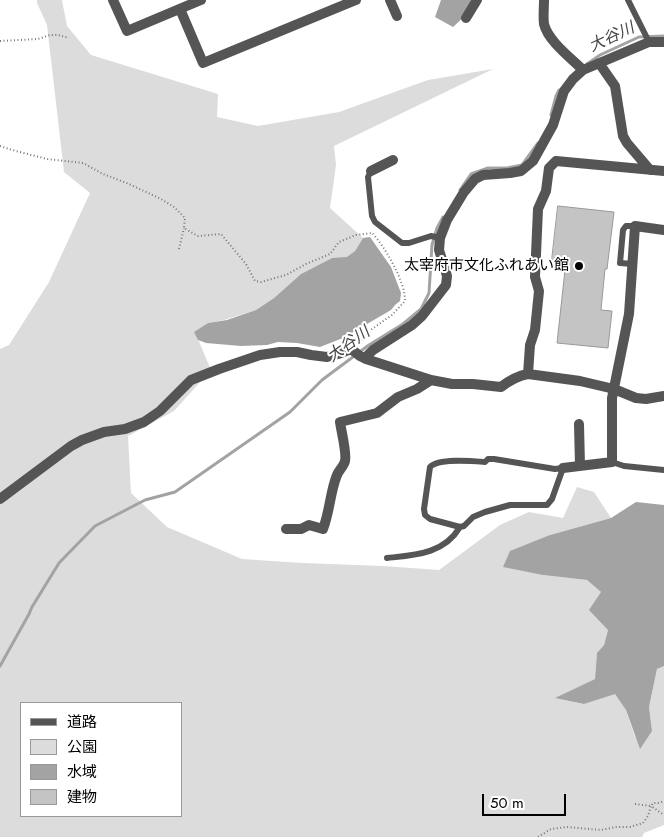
<!DOCTYPE html>
<meta charset="utf-8">
<style>
body{margin:0}
#map{position:relative;width:664px;height:837px;overflow:hidden;background:#fff;font-family:Jost,"Noto Sans JP",sans-serif}
canvas{display:block}
.legend{position:absolute;left:20px;top:702px;width:162px;height:115px;box-sizing:border-box;background:#fff;border:1px solid #999;margin:0;padding:6px 9px;list-style:none;font-size:15px;color:#000}
.legend li{display:flex;align-items:center;gap:10px;height:25px}
.legend b{width:25px;border:1px solid #999}
.scale{position:absolute;left:482px;top:794px;width:84px;height:22px;box-sizing:border-box;border:2px solid #000;border-top:0;padding-left:6px;font-size:15px;line-height:18px;white-space:nowrap;color:#000;-webkit-text-stroke:4px #fff;paint-order:stroke}
</style>
<div id="map">
<canvas width="664" height="837"></canvas>
<ul class="legend">
<li><b style="height:6px;background:#555"></b>道路</li>
<li><b style="height:14px;background:#dcdcdc"></b>公園</li>
<li><b style="height:14px;background:#a3a3a3"></b>水域</li>
<li><b style="height:14px;background:#c4c4c4"></b>建物</li>
</ul>
<div class="scale">50 m</div>
</div>
<script>
const context = document.querySelector('canvas').getContext('2d');
context.lineJoin = 'round';
function paint(path, color) { context.fillStyle = color; context.fill(path, 'evenodd'); }
function stroke(path, color, width, dash) { context.strokeStyle = color; context.lineWidth = width; context.lineCap = dash ? 'butt' : 'round'; context.setLineDash(dash || []); context.stroke(path); }
function write(font, color, halo, rows, align = 'center') {
  context.font = font + ' Jost,"Noto Sans JP",sans-serif'; context.lineWidth = 4; context.setLineDash([]); context.textBaseline = 'middle'; context.strokeStyle = halo; context.fillStyle = color; for (const [text, x, y, turn = 0] of rows) {
    context.save(); context.translate(x, y); context.rotate((+turn || 0) * Math.PI / 180); context.textAlign = isNaN(turn) ? turn : align; if (halo) context.strokeText(text, 0, 0); context.fillText(text, 0, 0); context.restore();
  }
}
paint(new Path2D(`
 M37,0H62L67,26L91,55L218,94L217,117L258,126L339,112L428,80L493,69L334,146L336,165L330,208L363,238L355,251L347,258H332L301,274L274,298L256,310L224,320L208,323L195,332L211,370L174,411L128,436L131,493L167,527L242,559L302,563L383,566L439,570L500,525L529,512L563,518L577,487L594,492L611,518L550,535L543,575L587,580L601,592L608,630L604,645L597,654L595,679L556,698L584,704L615,693L626,710L635,737L652,731L649,707L657,669L664,666V825L644,833L642,837H0V349L9,345L49,282L90,193L64,172L47,25L37,3ZM21,703H181V816H21Z`), '#dcdcdc');
paint(new Path2D(`
 M441,0H471L468,13L453,27L435,17Z
 M370,237L391,267L401,293L400,301L395,305L391,310L343,338L320,347L297,343L278,342L267,345L241,346L206,343L198,340L194,332L208,323L227,320L256,310L274,298L301,274L332,258L347,257L355,251L363,238Z
 M636,502L664,505V666L657,669L649,707L652,731L640,749L626,710L615,694L584,704L555,698L595,679L597,653L604,645L608,630L589,610L601,592L587,580L543,575L503,567L510,551L550,535L611,518Z`), '#a3a3a3');
stroke(new Path2D(`
 M587,64L600,55L639,37L664,36
 M551,115L556,96L559,90
 M460,190L471,174L488,168H507L522,165L538,143
 M0,666L29,614L32,607L59,563L95,526L145,500L175,492L290,412L322,380L369,345L403,324L421,309L429,293L432,245L437,228L443,217`), '#a3a3a3', 3);
const building = new Path2D(`
 M558,206L614,212L607,269H605L601,310L612,311L608,348L557,343L566,261L552,260Z`);
paint(building, '#c4c4c4');
stroke(building, '#999', 1);
stroke(new Path2D(`
 M0,41L38,39L50,35H58L69,38
 M0,146L12,150L47,159L83,163L103,174L129,184L161,199L174,207L185,218L184,228L198,236L221,234L246,264L255,281L261,282L286,275L306,264L330,254L339,242L356,235L372,233C384,245 406,283 405,301L392,315L372,329L359,343
 M179,249L184,228
 M635,804L651,806L653,803H659L664,801
 M538,837L551,829L567,827L601,830L616,827H630L643,823L648,816L651,806L664,815`), '#777', 2, [1, 2.5]);
stroke(new Path2D(`
 M628,0L649,42
 M371,171L368,177L372,216L375,222L402,243H409L431,236L440,238
 M633,264L620,263L623,230L626,226H635
 M488,459H494L555,469L563,468L552,499L547,505H510L485,512L473,517L464,526L460,527L430,519L425,515L424,509L430,467C439,458 472,461 485,462Z
 M612,462L624,466L664,470
 M387,558C415,555 444,554 460,527`), '#555', 6);
stroke(new Path2D(`
 M113,0L127,31L201,0
 M390,0L397,16
 M544,0C544,8 543,17 544,24C548,41 571,58 583,70
 M180,9L203,63L356,0
 M466,18L477,0
 M599,63L615,86L623,136L627,143L650,170
 M371,171L393,160
 M366,359L368,355L373,350L412,325L422,316L446,285L447,276L439,250L440,238L447,220L464,192L475,179L483,175L510,173L521,171L533,161L553,125L564,91L573,79L583,70L649,42H664
 M528,374L530,345L535,330L539,291L535,277L538,209L546,191L549,168L556,161L664,171
 M579,424L580,466
 M563,468L612,462V398L629,314L635,226L664,230
 M0,499L71,446L82,440L104,432L125,429L144,422L160,411L191,380L219,369L260,355L280,352H297L311,355L327,357L338,354L351,349L360,356L366,359L431,380L452,384H473L501,387C510,380 517,376 528,374L580,381L614,389L636,398L646,399L664,396
 M286,529H301L309,525L323,529C330,511 330,492 337,475C339,470 344,466 345,461C347,453 341,430 340,422L377,413L398,397L417,389L431,380`), '#555', 10);
for (const [x, y, r, color] of [
 [579,266,5,"#000"]
]) { const dot = new Path2D(); dot.arc(x, y, r, 0, 2 * Math.PI); context.fillStyle = color; context.fill(dot); stroke(dot, '#fff', 2); }
write('15px', '#000', '#fff', [
 ["太宰府市文化ふれあい館",569,266]
], 'right');
write('italic 16px', '#444', '#fff', [
 ["大谷川",612,38,-25],
 ["大谷川",349,345,-36]
]);
</script>
